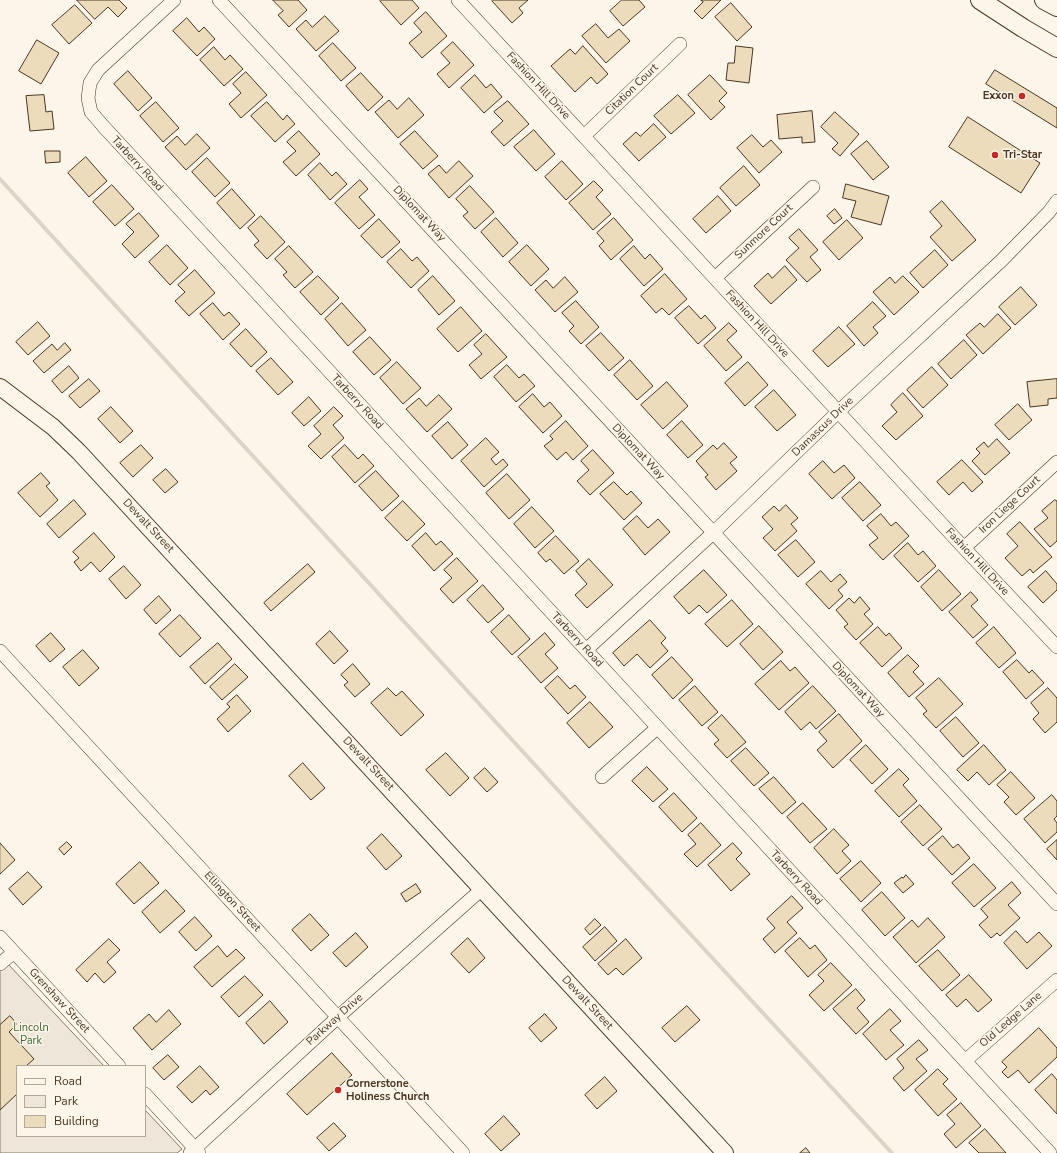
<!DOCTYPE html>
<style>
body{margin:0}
#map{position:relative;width:1057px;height:1153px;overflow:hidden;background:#fbf6e9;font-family:"Nunito Sans",sans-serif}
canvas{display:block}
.legend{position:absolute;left:16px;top:1065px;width:130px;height:72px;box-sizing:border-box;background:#fbf6e9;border:1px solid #b4a999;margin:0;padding:5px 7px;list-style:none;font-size:12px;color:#4a3520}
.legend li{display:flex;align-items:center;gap:8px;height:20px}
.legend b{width:20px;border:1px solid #b4a999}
</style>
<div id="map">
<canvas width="1057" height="1153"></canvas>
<ul class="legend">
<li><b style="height:5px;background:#fbf6e9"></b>Road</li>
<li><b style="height:11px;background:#ede6d9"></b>Park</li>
<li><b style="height:11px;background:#ecdcbc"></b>Building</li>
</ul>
</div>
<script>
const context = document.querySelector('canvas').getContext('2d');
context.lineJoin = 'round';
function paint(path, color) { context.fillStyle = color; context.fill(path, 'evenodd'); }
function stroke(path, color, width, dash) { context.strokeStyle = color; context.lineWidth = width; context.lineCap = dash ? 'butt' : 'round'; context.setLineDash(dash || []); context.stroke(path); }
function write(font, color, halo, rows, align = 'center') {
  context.font = font + ' "Nunito Sans",sans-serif'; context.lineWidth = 3; context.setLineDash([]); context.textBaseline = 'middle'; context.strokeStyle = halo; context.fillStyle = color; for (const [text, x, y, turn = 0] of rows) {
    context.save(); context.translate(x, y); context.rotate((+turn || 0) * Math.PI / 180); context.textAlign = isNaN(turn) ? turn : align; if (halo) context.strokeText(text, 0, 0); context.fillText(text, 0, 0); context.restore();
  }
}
const green = new Path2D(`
 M8,964L104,1066H17V1136H145V1110L182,1149L177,1153H0V972Z`);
paint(green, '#ede6d9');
stroke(green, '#887966', 1);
stroke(new Path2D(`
 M0,179L588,823L892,1153`), '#dcd4c6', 4);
const building = new Path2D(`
 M77,0H119L127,8L118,17L108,7L95,19Z
 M273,0H298L307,10L289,27L278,15L283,11Z
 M381,0H412L419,8L401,25L380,1Z
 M493,0H528L519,8L523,13L512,23L492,1Z
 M622,0H639L645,7L623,26L610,11Z
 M701,0H721L702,19L694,11L703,2Z
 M731,3L752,27L737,41L715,17Z
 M75,5L92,23L69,44L52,25Z
 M426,12L447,36L422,58L409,43L422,32L414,23Z
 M325,16L339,31L316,51L296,29L306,20L312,27Z
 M187,18L199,32L204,27L215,39L197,56L173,31Z
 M596,24L608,38L619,29L630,41L606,63L582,36Z
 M37,40L59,53L41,84L19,71Z
 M453,42L474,65L449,88L437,74L450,63L441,53Z
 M333,43L356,68L341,81L319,56Z
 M583,46L608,74L597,84L591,77L575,92L551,66L570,49L575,54Z
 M736,46L753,48L749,83L726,80L728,63H734Z
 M214,47L225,60L230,55L243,69L224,86L200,60Z
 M995,70L1057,108V128L986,84Z
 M128,71L152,98L138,111L114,84Z
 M246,72L267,95L241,118L229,104L241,93L233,84Z
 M361,73L383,97L368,111L346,86Z
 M475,75L486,88L491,84L502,97L484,113L461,88Z
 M710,75L727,93L719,101L725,107L711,120L688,95Z
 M44,95L46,112L52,111L54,129L30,131L26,96Z
 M678,95L695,113L671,134L654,116Z
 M409,98L424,115L398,138L375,112L389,100L397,109Z
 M508,101L529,124L504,146L491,132L503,121L494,112Z
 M156,102L179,128L163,142L140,116Z
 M267,102L283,120L287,115L295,124L275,142L251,116Z
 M812,111L815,142L802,143V137L779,139L777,115Z
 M835,112L859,134L840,156L832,149L838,143L821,127Z
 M968,117L1040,163L1021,193L949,147Z
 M654,124L666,137L639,161L623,144L636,132L640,136Z
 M534,130L555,154L536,171L514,147Z
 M299,131L320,154L296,176L283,162L296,151L287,142Z
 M415,131L438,156L423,169L400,144Z
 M197,134L210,148L186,170L165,147L177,136L185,145Z
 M752,135L763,147L771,140L782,152L759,173L737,148Z
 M867,141L889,167L873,180L851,154Z
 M45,151H60V162L46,163Z
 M86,157L107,181L89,197L68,173Z
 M207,158L230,183L215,197L192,172Z
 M459,161L473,176L449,198L428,174L439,165L446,173Z
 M562,161L583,184L566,200L545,177Z
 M320,163L332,176L336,172L347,184L330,200L308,175Z
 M744,166L760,185L736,206L720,188Z
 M360,180L368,189L359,197L375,215L359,229L335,203Z
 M594,181L603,190L596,197L611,214L593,230L569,203Z
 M846,184L889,196L881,225L851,217L856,201L843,198Z
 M112,185L134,209L115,226L93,202Z
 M470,186L494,212L475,229L463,216L468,212L456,199Z
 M232,189L255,215L240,229L217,203Z
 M718,196L731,211L706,233L693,219Z
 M942,201L976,240L952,261L930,237L942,226L930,212Z
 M835,209L842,218L834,224L827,216Z
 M139,213L159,236L135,258L122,244L134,232L126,224Z
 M261,216L285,242L267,259L254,245L259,241L248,228Z
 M496,218L518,243L503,257L481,232Z
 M614,218L633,240L611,260L599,246L604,241L597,233Z
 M379,219L400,242L382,258L361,236Z
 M847,220L863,238L839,260L823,242Z
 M799,229L818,250L810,257L821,270L807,282L786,260L799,248L789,238Z
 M167,245L188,268L170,285L149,262Z
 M527,245L549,269L531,286L509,262Z
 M289,246L313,272L295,288L283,275L287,272L275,259Z
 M634,246L645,259L650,254L663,269L644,286L620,259Z
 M401,249L412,261L417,257L429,271L411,288L387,262Z
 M935,250L948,265L923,288L910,273Z
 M785,266L797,280L771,304L754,286L768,273L772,278Z
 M195,270L215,293L189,316L175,301L185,292L178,285Z
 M665,274L687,299L669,315L662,308L656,313L641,296Z
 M318,276L339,298L321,315L300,292Z
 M433,276L455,301L439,315L418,290Z
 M903,276L919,292L894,315L873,292L890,277L895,283Z
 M565,277L578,292L555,312L535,290L546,280L553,288Z
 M1021,287L1037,305L1015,325L999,307Z
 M576,301L599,327L581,344L569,331L574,326L562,313Z
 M873,302L886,316L873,327L878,333L864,346L847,326Z
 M213,303L224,316L229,312L240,324L223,340L200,314Z
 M342,303L366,330L348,346L325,319Z
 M689,306L701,319L705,315L716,328L698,344L675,318Z
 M461,307L482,331L458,352L437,329Z
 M998,314L1011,328L983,354L966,335L980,323L984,327Z
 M38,322L50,336L28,355L16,342Z
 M729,323L737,331L727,340L742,357L726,371L704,346Z
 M839,327L855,344L828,367L813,351Z
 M246,329L267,352L251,367L230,344Z
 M601,333L624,358L609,371L586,346Z
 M486,334L507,357L481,379L469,365L482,354L474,345Z
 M370,337L391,360L374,375L353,352Z
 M964,340L977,355L951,379L938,364Z
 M65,343L71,350L44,373L33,361L52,344L57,350Z
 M271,358L293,382L278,395L256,371Z
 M630,360L653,386L637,400L614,375Z
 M397,362L421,388L403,404L380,378Z
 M748,362L768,385L745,406L725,383Z
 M507,365L519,378L524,374L535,386L516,402L494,377Z
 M69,366L79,378L62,393L52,381Z
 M932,367L948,385L923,408L907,390Z
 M89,379L100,391L80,408L69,396Z
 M1057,379V398L1048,399V405L1030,407L1027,382Z
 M667,382L688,406L663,429L641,405Z
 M774,390L796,415L777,431L755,407Z
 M903,393L923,416L896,440L882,426L897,412L891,405Z
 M533,394L544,407L550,402L562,416L543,433L519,407Z
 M439,395L452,409L427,432L406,409L419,398L426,406Z
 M309,397L321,411L304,426L292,413Z
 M1018,404L1032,420L1009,440L995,425Z
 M111,407L133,431L120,443L98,419Z
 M334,407L343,416L333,425L344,438L321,459L308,446L321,434L314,426Z
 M566,421L588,446L573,460L566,452L557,460L544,446L553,439L550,436Z
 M682,421L703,445L688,458L667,435Z
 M448,422L468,445L452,459L432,436Z
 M486,438L499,452L491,459L496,465L503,459L508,465L484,487L461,461Z
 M997,439L1010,453L985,475L972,461L980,453L976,449L984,442L988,447Z
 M724,443L737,457L730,463L737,471L716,490L705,477L708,475L696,461L713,445L717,449Z
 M141,445L153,458L133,477L120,463Z
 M345,445L358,459L363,454L374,466L355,483L332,457Z
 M593,450L614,473L590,495L577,481L589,470L581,461Z
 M962,460L983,482L972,492L963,482L949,495L937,482Z
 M823,461L834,473L844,465L855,478L832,499L809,474Z
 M166,469L178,482L165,493L153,480Z
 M376,471L399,496L382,511L359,486Z
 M41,473L50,483L46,486L58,500L40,517L18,493Z
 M507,474L530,500L509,519L486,493Z
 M614,482L627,495L631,491L642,503L624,520L600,494Z
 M860,482L881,505L863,521L842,498Z
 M74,500L86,514L59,538L47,524Z
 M1055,500L1057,501V541L1050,547L1034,529L1048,518L1042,511Z
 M403,501L425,524L407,541L385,518Z
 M786,505L798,518L791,524L797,531L775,551L763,538L773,529L762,517L774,506L779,511Z
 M532,507L554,531L535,548L514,524Z
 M881,514L891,526L896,522L909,536L883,560L869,545L878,538L867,526Z
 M637,516L648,528L658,519L670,532L645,555L623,529Z
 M1020,522L1052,557L1033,573L1030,569L1022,576L1005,558L1018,546L1007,534Z
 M94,533L115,557L100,572L91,562L81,571L74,562L79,558L73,552Z
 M426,533L436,545L441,541L453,554L434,571L412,546Z
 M556,536L579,561L564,574L550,559L546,562L538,553Z
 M796,540L815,562L798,577L778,555Z
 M908,543L918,555L923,551L936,566L918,582L894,556Z
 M457,558L478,581L453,603L440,589L452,578L444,570Z
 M589,559L613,585L587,608L575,595L587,584L576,571Z
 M308,564L315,572L271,611L264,603Z
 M124,566L141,585L126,599L109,579Z
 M704,570L727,595L707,613L699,605L689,614L674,597Z
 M939,570L961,594L942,611L921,587Z
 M821,571L831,582L840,574L847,582L838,590L843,596L829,609L806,584Z
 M1046,571L1057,584V590L1043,603L1028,587Z
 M483,585L504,609L488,623L467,600Z
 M971,592L978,600L971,606L988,625L973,638L949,612Z
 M159,596L171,610L156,624L144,610Z
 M860,597L870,609L864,614L873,624L856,640L844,627L848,624L836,610L849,598L854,603Z
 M732,600L753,624L727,647L705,624Z
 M180,615L201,638L180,657L159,634Z
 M509,615L530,639L512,655L491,632Z
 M650,620L666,638L661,643L668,651L650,668L637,654L624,666L613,653Z
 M759,626L783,652L763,670L740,644Z
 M878,627L886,636L889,633L902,648L882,667L860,643Z
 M994,627L1016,653L999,668L976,643Z
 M330,631L348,651L334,664L316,644Z
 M51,633L65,649L50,662L36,646Z
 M545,633L555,645L545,654L558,668L541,683L518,657Z
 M218,643L232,659L205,684L190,667Z
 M83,650L99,668L79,686L63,667Z
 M908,655L919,666L913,672L924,684L909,697L888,673Z
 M672,657L693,680L673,699L652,675Z
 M1017,660L1029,673L1032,670L1044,683L1026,699L1003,672Z
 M781,661L790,671L795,667L809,683L779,710L755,684Z
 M235,664L248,677L222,700L210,687Z
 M353,664L370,684L355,697L344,685L348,682L341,675Z
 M558,676L570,689L575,685L586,697L568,714L545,688Z
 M939,678L963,704L936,728L923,714L927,711L916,698Z
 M695,686L718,712L702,726L679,700Z
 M813,686L836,711L816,729L810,722L801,730L785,712Z
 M388,688L396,696L402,691L424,715L401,736L371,703Z
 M1048,688L1057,698V722L1045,733L1033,719L1039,713L1031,703Z
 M237,695L251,711L228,732L217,719L230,707L227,704Z
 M590,702L613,727L589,748L567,723Z
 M839,714L862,741L833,768L817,750L827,741L819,732Z
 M722,715L746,742L727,758L714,744L719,740L708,728Z
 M956,717L979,743L963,757L940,731Z
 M866,745L888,769L872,784L850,760Z
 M984,745L1006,770L989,785L977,772L968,781L957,770Z
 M746,748L769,773L754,786L731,761Z
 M446,753L469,778L450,796L426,770Z
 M303,763L325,788L311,800L289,776Z
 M647,767L668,789L653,802L632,781Z
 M485,768L498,782L487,792L474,778Z
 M899,769L909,779L903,785L917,801L899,817L875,791Z
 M1011,772L1035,798L1016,815L1004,802L1009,797L997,785Z
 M774,777L796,802L782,814L759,789Z
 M674,793L697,818L682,832L659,807Z
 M1052,795L1057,801V816L1054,819L1057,823V832L1045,843L1024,819Z
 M803,803L827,829L810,843L787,817Z
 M920,805L942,829L923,846L901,822Z
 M701,823L721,845L697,867L684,854L696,844L688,835Z
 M834,829L849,845L842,851L851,861L837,874L814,848Z
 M382,834L402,856L386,870L367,848Z
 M943,836L953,848L958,844L970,858L952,875L928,849Z
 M1057,840V860L1047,849Z
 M67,842L72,847L64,855L59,849Z
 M0,843L15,860L0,874Z
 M733,843L742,853L736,859L750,874L731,891L708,865Z
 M861,861L881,883L861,902L840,879Z
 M140,862L159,883L134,904L116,884Z
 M974,864L996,888L974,907L952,883Z
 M28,872L42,887L23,905L9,889Z
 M906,875L914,884L903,893L894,883L902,877L903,878Z
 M1012,882L1021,893L1008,905L1020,918L1000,936L997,933L991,938L979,925L988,917L981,909Z
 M416,884L421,892L406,902L401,894Z
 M166,890L185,911L160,933L142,912Z
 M882,892L905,918L885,936L862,910Z
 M792,896L803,908L787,922L797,933L775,953L763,939L775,928L767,919Z
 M310,914L329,935L311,951L292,930Z
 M195,917L212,936L196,951L179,932Z
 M928,918L945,937L916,963L893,937L912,920L918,927Z
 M595,919L601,925L590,935L585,929Z
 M605,927L617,941L595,961L583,947Z
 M1016,931L1027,943L1039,932L1052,946L1027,969L1004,943Z
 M356,933L368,947L346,967L333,953Z
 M468,938L485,958L469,973L451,954Z
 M800,938L810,949L815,945L827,960L808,977L785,951Z
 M109,939L120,950L107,962L116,972L104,983L95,973L87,982L76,970Z
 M626,939L642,958L623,975L616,968L608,975L598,964Z
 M218,946L227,957L236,949L245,958L212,987L194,967Z
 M938,950L960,975L942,991L919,966Z
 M831,963L852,985L824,1011L809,995L824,981L818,975Z
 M969,975L992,1000L978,1012L966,999L957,1007L946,995Z
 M245,976L263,995L239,1017L221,997Z
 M856,989L865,1000L857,1008L869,1022L856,1034L833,1009Z
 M270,1001L288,1022L264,1044L246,1023Z
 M687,1006L700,1020L675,1042L662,1028Z
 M890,1009L901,1021L890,1030L904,1045L886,1060L863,1034Z
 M169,1010L181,1024L152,1050L133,1028L149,1014L156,1022Z
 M545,1014L557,1028L541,1042L529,1028Z
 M10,1016L17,1024L9,1032L34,1059L26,1066H17V1094L0,1110V1025Z
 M1039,1028L1057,1048V1057L1029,1083L1018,1070L1008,1078L1002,1072L1007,1067L1002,1062Z
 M919,1040L928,1050L916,1059L927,1071L904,1091L893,1078L904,1068L897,1059Z
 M332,1053L352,1075L307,1115L287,1094Z
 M168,1055L179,1067L164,1080L153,1068Z
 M200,1066L219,1087L210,1095L206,1090L192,1103L177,1087Z
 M938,1069L948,1079L943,1084L957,1099L938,1116L915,1090Z
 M1052,1074L1057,1080V1114L1035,1090Z
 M605,1077L617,1091L597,1109L585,1095Z
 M961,1103L981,1126L956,1148L944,1134L955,1124L947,1115Z
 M504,1116L520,1134L501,1151L485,1134Z
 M334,1123L346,1136L329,1151L317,1138Z
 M985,1129L1006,1153H979L969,1143Z
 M806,1148L810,1153H800Z`);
paint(building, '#ecdcbc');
stroke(building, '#4a3520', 1);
const minor = new Path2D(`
 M174,0L98,70L90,83L88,98L91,112L104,127L1050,1153
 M219,0C500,300 777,603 1057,904
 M458,0L964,548L1057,647
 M584,136L680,44
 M715,278L813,187
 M964,548L1057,462
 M586,650L713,533L838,412L1001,261L1049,212L1057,201
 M0,651L463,1153
 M602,777L657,728
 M0,937L119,1066
 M0,964L14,952
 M965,1061L1057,980
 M145,1094L199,1153
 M190,1153L338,1017L482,889`);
const tertiary = new Path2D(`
 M0,387L53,427L79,452L725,1153`);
const secondary = new Path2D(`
 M980,0L1023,28L1057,48
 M1044,0L1057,7`);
stroke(minor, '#4a3520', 14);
stroke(tertiary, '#4a3520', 18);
stroke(secondary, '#4a3520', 20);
stroke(minor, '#fbf6e9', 13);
stroke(tertiary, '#fbf6e9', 16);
stroke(secondary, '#fbf6e9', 18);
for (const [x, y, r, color] of [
 [1022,96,4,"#c62828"],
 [995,155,4,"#c62828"],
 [338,1090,4,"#c62828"]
]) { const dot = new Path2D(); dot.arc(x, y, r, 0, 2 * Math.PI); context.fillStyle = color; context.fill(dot); stroke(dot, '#fbf6e9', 1.5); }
write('11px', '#4a3520', '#fbf6e9', [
 ["Fashion Hill Drive",538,86,47],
 ["Citation Court",632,90,-44],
 ["Tarberry Road",137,164,47],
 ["Diplomat Way",419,214,47],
 ["Sunmore Court",764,232,-43],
 ["Fashion Hill Drive",757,324,47],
 ["Tarberry Road",357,402,47],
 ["Damascus Drive",823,427,-44],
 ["Diplomat Way",638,452,47],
 ["Iron Liege Court",1010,505,-43],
 ["Dewalt Street",148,526,47],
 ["Fashion Hill Drive",977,562,47],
 ["Tarberry Road",577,640,47],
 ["Diplomat Way",858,690,47],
 ["Dewalt Street",368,764,47],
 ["Tarberry Road",796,878,47],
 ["Ellington Street",232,902,47],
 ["Grenshaw Street",59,1001,47],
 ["Dewalt Street",587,1003,47],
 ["Parkway Drive",335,1020,-42],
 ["Old Ledge Lane",1011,1020,-41]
]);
write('bold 11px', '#4a3520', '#fbf6e9', [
 ["Exxon",1014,96,"right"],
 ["Tri-Star",1003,155],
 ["Cornerstone",346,1084],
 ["Holiness Church",346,1097]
], 'left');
write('11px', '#436837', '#fbf6e9', [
 ["Lincoln",31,1028],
 ["Park",31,1041]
]);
</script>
